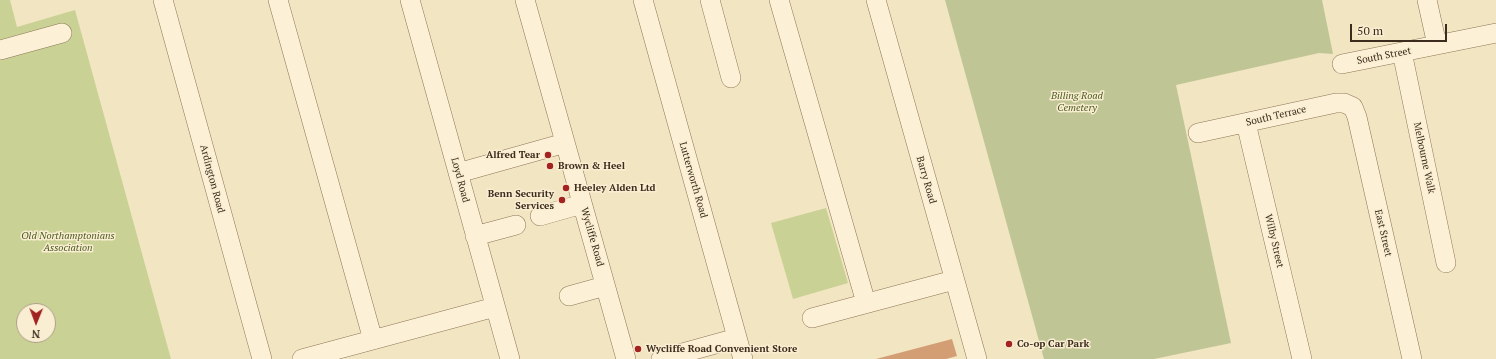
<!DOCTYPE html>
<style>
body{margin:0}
#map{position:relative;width:1496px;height:359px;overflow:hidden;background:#f2e5c2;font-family:"PT Serif",serif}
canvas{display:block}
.north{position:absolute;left:16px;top:303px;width:40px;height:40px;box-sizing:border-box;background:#f9eed2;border:1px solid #ada08a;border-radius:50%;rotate:181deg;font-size:11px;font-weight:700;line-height:16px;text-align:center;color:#3c2c1d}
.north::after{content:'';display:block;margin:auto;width:14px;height:18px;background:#a32321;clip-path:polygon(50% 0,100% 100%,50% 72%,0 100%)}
.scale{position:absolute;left:1350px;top:24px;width:97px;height:18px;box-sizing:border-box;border:2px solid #3c2c1d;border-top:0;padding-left:5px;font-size:12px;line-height:14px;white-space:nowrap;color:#3c2c1d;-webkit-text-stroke:3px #f9eed2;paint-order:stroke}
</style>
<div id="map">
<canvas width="1496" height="359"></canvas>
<div class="north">N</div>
<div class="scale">50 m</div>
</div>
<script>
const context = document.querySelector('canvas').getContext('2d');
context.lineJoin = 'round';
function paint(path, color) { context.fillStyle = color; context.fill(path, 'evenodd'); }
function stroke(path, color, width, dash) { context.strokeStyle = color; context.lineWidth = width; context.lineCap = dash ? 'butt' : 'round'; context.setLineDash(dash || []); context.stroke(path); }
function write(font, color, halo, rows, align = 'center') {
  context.font = font + ' "PT Serif",serif'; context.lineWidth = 3; context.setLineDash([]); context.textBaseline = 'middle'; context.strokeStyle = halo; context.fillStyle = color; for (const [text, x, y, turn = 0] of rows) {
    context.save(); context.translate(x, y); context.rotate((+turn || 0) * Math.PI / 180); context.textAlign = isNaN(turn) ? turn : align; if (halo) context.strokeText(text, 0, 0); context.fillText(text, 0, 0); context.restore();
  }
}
paint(new Path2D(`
 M0,0H10L17,27L75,10L171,359H0ZM24,311H48V335H24Z
 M826,208L848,283L793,299L771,223Z`), '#c9d194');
paint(new Path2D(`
 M945,0H1322L1333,54L1319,53L1176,85L1231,343L1154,359H1044Z`), '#bfc594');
paint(new Path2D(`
 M952,339L957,356L946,359H876Z`), '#d49e74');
const minor = new Path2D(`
 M163,0L262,359
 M278,0L373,340
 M410,0L510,359
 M525,0L626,359
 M643,0L743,359
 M710,0L731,78
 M779,0L866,303
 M876,0L977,359
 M1427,0L1437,45
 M0,50L62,33
 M1402,52L1446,263
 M1342,64L1496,33
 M1246,123L1302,359
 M1198,133L1336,103H1344L1353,107L1357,117L1412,359
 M458,173L565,143
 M540,216L582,204
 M475,236L516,225
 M569,296L605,286
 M812,318L954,280
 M302,359L495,307
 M661,359L737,338`);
stroke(minor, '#8e7557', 20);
stroke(minor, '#fcf1d6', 19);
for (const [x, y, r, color] of [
 [548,155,4,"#a32321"],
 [550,166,4,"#a32321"],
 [566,188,4,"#a32321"],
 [562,200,4,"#a32321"],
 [1009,344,4,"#a32321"],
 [638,349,4,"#a32321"]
]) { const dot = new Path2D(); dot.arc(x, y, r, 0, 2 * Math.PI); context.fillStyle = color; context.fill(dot); stroke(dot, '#f9eed2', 1.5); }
write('10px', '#3c2c1d', '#f9eed2', [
 ["South Street",1384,56,-11],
 ["South Terrace",1276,116,-13],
 ["Melbourne Walk",1424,158,78],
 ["Ardington Road",212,179,75],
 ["Loyd Road",460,180,75],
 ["Lutterworth Road",693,180,74],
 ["Barry Road",926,180,74],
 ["East Street",1383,233,77],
 ["Wycliffe Road",592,237,74],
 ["Wilby Street",1274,241,77]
]);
write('italic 10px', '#4b5b21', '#f9eed2', [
 ["Billing Road",1077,96],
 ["Cemetery",1077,108],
 ["Old Northamptonians",68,236],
 ["Association",68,248]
]);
write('bold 10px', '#3c2c1d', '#f9eed2', [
 ["Alfred Tear",540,155,"right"],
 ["Brown & Heel",558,166],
 ["Heeley Alden Ltd",574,188],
 ["Benn Security",554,194,"right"],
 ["Services",554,206,"right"],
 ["Co-op Car Park",1017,344],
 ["Wycliffe Road Convenient Store",646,349]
], 'left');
</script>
